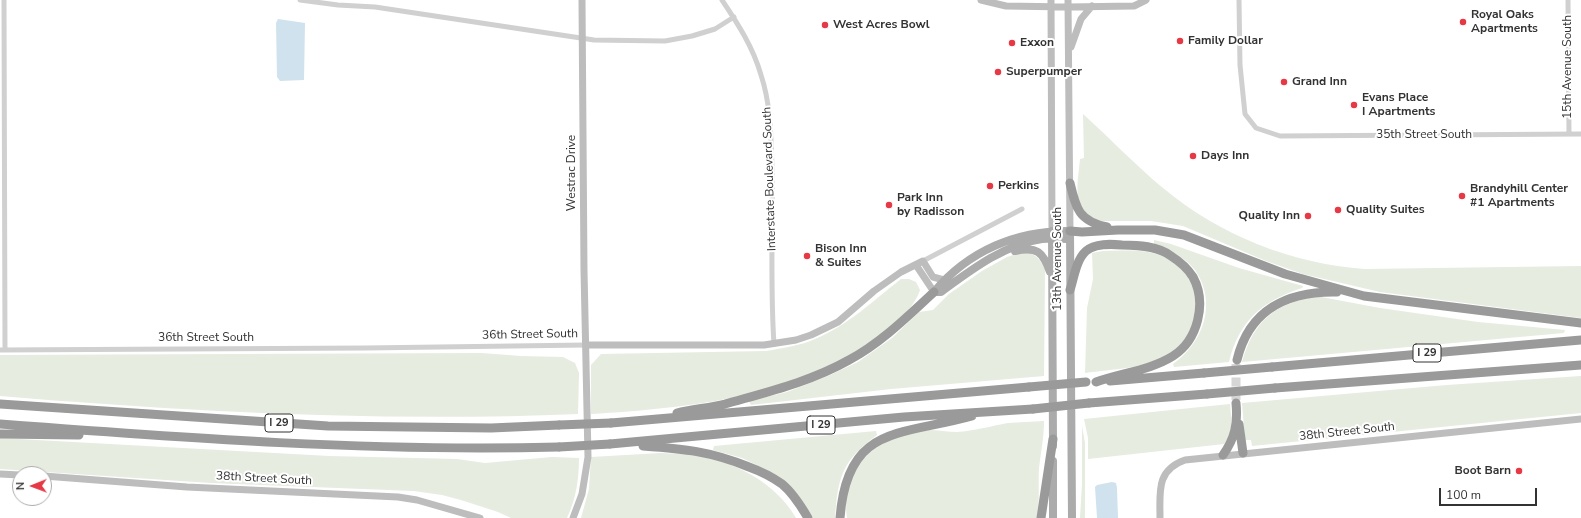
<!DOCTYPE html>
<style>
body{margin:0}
#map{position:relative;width:1581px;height:518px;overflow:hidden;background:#fff;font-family:"Nunito Sans",sans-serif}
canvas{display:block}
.north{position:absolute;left:12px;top:466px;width:40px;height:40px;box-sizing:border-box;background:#fff;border:1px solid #adadad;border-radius:50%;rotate:269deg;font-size:11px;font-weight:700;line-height:16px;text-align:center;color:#333}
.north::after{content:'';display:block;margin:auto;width:14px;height:18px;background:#e63946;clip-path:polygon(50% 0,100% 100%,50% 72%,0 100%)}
.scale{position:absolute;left:1439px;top:488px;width:98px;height:18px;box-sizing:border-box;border:2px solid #333;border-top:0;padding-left:5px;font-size:12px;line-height:14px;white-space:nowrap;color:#333;-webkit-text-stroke:3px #fff;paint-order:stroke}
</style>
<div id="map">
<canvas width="1581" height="518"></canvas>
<div class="north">N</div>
<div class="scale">100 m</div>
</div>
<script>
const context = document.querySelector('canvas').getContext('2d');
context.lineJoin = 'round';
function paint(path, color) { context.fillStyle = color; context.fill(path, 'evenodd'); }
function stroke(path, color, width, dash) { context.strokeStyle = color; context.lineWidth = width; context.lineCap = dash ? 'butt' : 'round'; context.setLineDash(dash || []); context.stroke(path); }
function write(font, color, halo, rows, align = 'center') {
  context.font = font + ' "Nunito Sans",sans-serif'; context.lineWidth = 4; context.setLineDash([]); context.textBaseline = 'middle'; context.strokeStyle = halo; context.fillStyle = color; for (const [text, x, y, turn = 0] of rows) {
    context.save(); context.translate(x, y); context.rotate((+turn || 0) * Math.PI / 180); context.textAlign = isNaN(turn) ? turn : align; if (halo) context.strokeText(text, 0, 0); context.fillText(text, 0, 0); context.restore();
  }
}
paint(new Path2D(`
 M1083,114C1110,138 1135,165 1163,188C1219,235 1292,264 1365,269L1581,266V318L1380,292L1303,274L1266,261L1183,226L1151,221H1099C1070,212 1078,183 1080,159L1084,158Z
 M1154,240L1171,244L1239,268L1303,286L1302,288C1262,301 1239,321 1229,362L1174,367L1173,364C1203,343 1218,303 1195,270C1185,257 1169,250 1154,245Z
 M1103,251C1123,251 1147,248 1166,258C1206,278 1206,332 1168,354C1144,369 1113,369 1085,373L1087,308L1093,279L1092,253Z
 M1023,252C1035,253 1039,258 1045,269L1044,376L891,389L751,405L749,401L787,392L828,376L858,362L892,338L919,312L933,310L949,294L982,271L1007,257Z
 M901,279H909L916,282L920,290C913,310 896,323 880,335C798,397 690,408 591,414V365L601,354L766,351C783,348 799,346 815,339C847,326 873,301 901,279Z
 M1316,296L1380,308L1478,322L1565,330L1564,333L1242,362C1254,320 1274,305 1316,296Z
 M481,353L521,356L563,357L575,363L579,373L578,414C386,422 192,412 0,396V355Z
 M1581,376V413L1252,446L1251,440H1245L1242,403L1447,385Z
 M1230,404C1231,419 1235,432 1224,444L1088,459V438L1084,419Z
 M1044,421C1044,437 1041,452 1039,468C1038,485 1040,501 1037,518H847C841,464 879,435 929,430C938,430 948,432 957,432C974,431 991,426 1008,423C1020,422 1032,422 1044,421Z
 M1082,426L1085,443V518H1080L1082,484Z
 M876,431L877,435C842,461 838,476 835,518H813L809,511L769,471L742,458L713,450L714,446Z
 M0,438L329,456L457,459L485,463L552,457L579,458C579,479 576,499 567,518H511L498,512L461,500L442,495L414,491L211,483L0,469Z
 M661,453C671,454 682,453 692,454C732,461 775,481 796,518H581L589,489L591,457Z`), '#e6ecdf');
paint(new Path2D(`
 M278,19L305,23L304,80L280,81L277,77L276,23Z
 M1112,482L1116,483L1117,488L1118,518H1097L1095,487L1097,485Z`), '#cfe2ee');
stroke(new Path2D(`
 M1236,364V403`), '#d6d6d6', 9, [9, 4.5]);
stroke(new Path2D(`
 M4,0L5,350
 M300,0L338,5L375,7L594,40L665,41L692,36L715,29L734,17
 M722,0C738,24 753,47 761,75C771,105 771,137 772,168C773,227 770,286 774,344
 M1239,0L1240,65L1245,114L1256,128L1280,136L1581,134
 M1568,0L1569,134
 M923,261L1022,209
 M0,350L365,348L586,345`), '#d0d0d0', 5);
stroke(new Path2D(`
 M981,0L1006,6L1068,7L1134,6L1146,0
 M1051,0L1052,231
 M1068,0L1070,231
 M1071,47L1081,19L1092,6
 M916,265L934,292
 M586,345H764L796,340L811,335L838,322L874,291L901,272L923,261L933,277L944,280
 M0,474L20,475
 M44,476L187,487L398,497L417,500L480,518
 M573,518L582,494L588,457L584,270L582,0
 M1160,518C1160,492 1156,470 1185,460L1581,419`), '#bdbdbd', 7);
stroke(new Path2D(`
 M1052,231L1053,446
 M1015,251C1037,246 1043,252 1050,272
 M934,292C968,251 1017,230 1070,231L1072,518
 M934,292H941C971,270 1005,244 1042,239C1051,238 1061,239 1070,239
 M1053,461V518`), '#ababab', 8);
stroke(new Path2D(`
 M1070,183C1076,209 1079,221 1107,227
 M1070,231L1082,232L1118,230H1155L1184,235L1285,274L1364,296L1581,323
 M1070,290C1074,278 1076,260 1086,251C1095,243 1111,244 1122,245C1138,245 1158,246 1171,256C1179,261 1188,269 1193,277C1207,303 1198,340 1173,356C1151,370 1121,373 1096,382
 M1237,360C1249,310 1287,291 1337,292
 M1272,367L1581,340
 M1110,381L1204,373
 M1275,388L1581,365
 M1089,403L1207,394
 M0,404L328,426L491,428L559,425
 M677,413C692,409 709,408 725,404C767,392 810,382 849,360C881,343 908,316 934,292
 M611,423L1029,387
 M0,424C186,438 372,452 559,447
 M1239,424L1243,453
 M0,434L79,435
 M610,444L904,417L1033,409
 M643,446C684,449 710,451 749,467C760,471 772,477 782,484C793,493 801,506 808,518
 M1223,455C1235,438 1238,424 1236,403
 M840,518C847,424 901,436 972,416
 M1041,518L1053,439`), '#9a9a9a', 9);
stroke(new Path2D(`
 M1204,373L1272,367
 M1029,387L1086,382
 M1207,394L1275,388
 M1033,409L1089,403
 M559,425L611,423
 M559,447L610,444`), '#9a9a9a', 9);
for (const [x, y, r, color] of [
 [1463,22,4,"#e63946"],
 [825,25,4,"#e63946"],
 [1180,41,4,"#e63946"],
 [1012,43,4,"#e63946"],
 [998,72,4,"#e63946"],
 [1284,82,4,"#e63946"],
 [1354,105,4,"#e63946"],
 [1193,156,4,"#e63946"],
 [990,186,4,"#e63946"],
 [1462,196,4,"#e63946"],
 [889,205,4,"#e63946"],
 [1338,210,4,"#e63946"],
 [1308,216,4,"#e63946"],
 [807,256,4,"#e63946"],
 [1519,471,4,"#e63946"]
]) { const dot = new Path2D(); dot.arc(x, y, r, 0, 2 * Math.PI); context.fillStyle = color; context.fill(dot); stroke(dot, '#fff', 1.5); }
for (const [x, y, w] of [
 [1427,353,28],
 [279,423,28],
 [821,425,28]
]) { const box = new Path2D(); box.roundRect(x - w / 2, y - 9, w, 18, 3); context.fillStyle = '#fff'; context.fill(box); stroke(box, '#333', 1); }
write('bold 11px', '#333', null, [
 ["I 29",1427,353],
 ["I 29",279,423],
 ["I 29",821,425]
]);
write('bold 12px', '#333', '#fff', [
 ["Royal Oaks",1471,15],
 ["Apartments",1471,29],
 ["West Acres Bowl",833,25],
 ["Family Dollar",1188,41],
 ["Exxon",1020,43],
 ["Superpumper",1006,72],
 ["Grand Inn",1292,82],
 ["Evans Place",1362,98],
 ["I Apartments",1362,112],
 ["Days Inn",1201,156],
 ["Perkins",998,186],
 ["Brandyhill Center",1470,189],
 ["#1 Apartments",1470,203],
 ["Park Inn",897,198],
 ["by Radisson",897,212],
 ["Quality Suites",1346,210],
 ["Quality Inn",1300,216,"right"],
 ["Bison Inn",815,249],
 ["& Suites",815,263],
 ["Boot Barn",1511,471,"right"]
], 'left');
write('12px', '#333', '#fff', [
 ["15th Avenue South",1568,67,-90],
 ["35th Street South",1424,135],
 ["Westrac Drive",572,173,-90],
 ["Interstate Boulevard South",770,179,-92],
 ["13th Avenue South",1058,259,-90],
 ["36th Street South",530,335,-1],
 ["36th Street South",206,338],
 ["38th Street South",1347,432,-6],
 ["38th Street South",264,479,3]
]);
</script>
